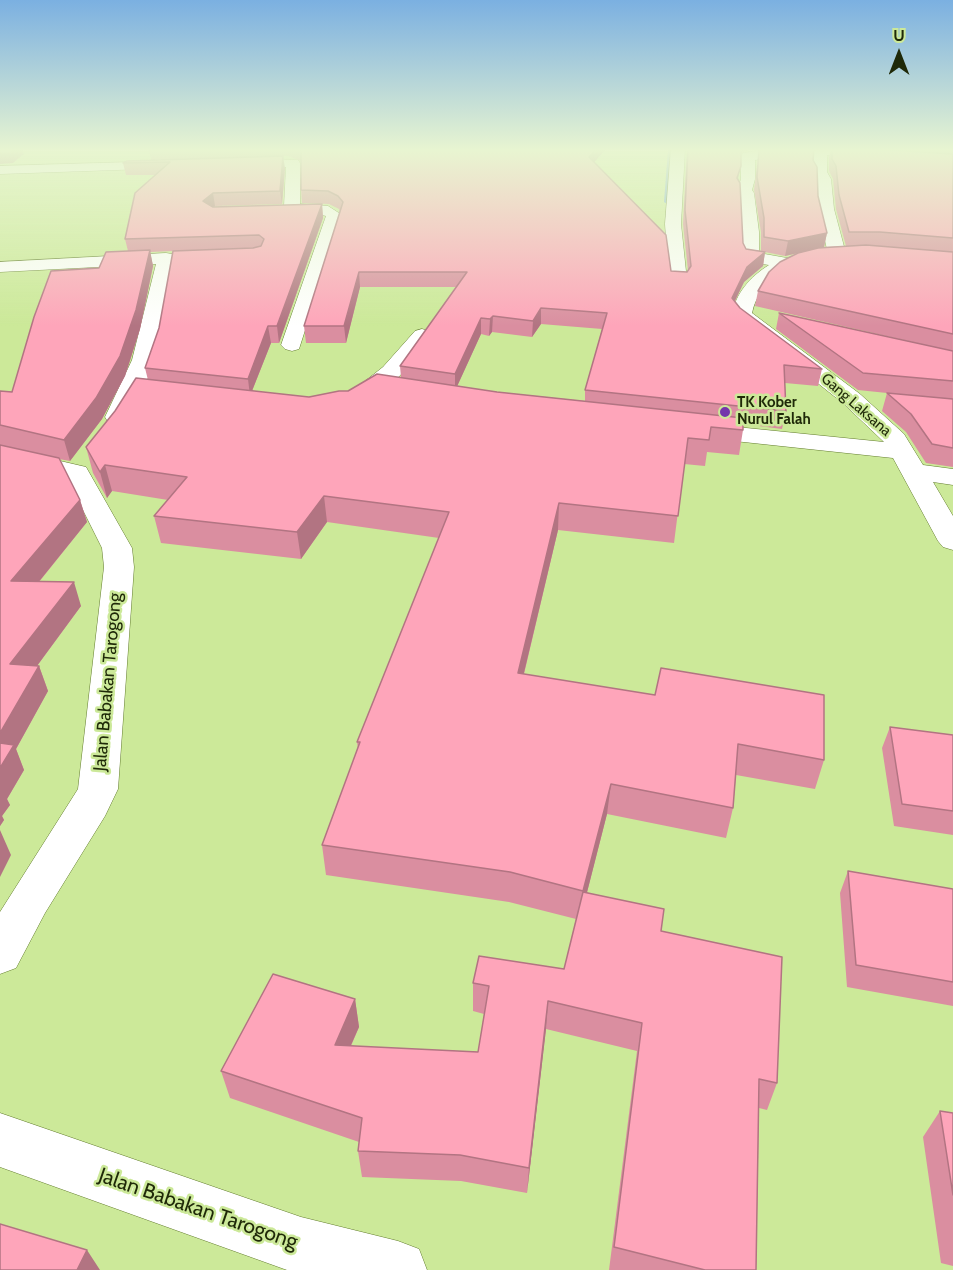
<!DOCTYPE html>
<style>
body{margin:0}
#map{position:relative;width:953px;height:1270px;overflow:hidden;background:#cce999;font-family:Cabin,sans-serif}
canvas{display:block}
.north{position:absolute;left:869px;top:24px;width:60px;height:60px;-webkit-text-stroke:4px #cce999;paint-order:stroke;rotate:0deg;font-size:16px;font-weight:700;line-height:24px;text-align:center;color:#1f2908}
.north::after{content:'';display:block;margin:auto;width:21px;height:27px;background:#1f2908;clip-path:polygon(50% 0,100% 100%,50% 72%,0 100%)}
</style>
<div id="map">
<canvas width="953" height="1270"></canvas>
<div class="north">U</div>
</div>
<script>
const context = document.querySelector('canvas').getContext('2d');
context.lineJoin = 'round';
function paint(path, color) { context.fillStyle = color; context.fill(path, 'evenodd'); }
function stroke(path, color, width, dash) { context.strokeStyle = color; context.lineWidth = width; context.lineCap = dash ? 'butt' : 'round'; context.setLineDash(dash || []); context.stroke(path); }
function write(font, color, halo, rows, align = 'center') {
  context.font = font + ' Cabin,sans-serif'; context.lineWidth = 5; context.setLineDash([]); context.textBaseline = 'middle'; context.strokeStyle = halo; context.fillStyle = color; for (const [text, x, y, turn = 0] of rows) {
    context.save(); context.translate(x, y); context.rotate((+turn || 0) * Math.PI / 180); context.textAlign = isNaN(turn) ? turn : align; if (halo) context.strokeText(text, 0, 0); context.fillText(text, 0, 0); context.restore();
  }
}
paint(new Path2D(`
 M668,149H674L670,202L667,204L664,202Z`), '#77abd6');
const minor = new Path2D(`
 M671,149H685L681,224L687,281L685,285H671L669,281L665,224Z
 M756,149H768L770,155L768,158L755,160V179L752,190L754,193L759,232V253L787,258L811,252L817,253L820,257L817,261C788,268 759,280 752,313L860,394L904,434L923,465L953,469V485L933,482L953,516V550L943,547L938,541L893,458L697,437L688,435L685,430L688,425L697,423L884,442L844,404L732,315C735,294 751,276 769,265L744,261C741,256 741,206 740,195L737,191L741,179V156L743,153L756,151Z
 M798,149H853L953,156V164L827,155V172L831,179L834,209L846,254L843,258H831L828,254L818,209L817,179L813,172L814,154L800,152Z
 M238,159L298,160L300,163V204L328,206L342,215L299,349L292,351L285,349L281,345L326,216L315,213L271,214L269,211L271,208L284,206L286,167L233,166L231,163L233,160Z
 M169,161L176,165L174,168L0,174V166Z
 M166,253L172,254L175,258C164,313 158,375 126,422L117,424L108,422L105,417L132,360L156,264L0,272V262Z
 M422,329L429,331L432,335C417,357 374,414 345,407L341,402L345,397L383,367L415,331Z
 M0,447L86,467L132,548L134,567L118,789L105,816L45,913L16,968L0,974V912L78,789L104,567L102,548L67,478L0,463Z
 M0,1113L301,1217L398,1241L419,1249L427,1270H287L0,1167Z`);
stroke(minor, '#637c2f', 1);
paint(minor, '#fff');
paint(new Path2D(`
 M149,149H606L594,162L671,271L687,272L688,270L683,224L687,149H686H751L741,153L738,180L743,243L746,249L761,251V232L754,190L759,150L813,160L818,196L827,233L824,247L846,246L836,209L833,179L829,171V157L831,149H953V467L926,463L906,432L882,411L887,393L858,390L776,329L779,313L952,351L755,306L758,291L802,252L785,256L765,252L763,266L744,282L735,301L740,308L822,369L818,386L785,383L786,411L782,429L743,424V430L739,455L707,452L705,466L684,464L674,543L558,530L524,674L824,760L815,789L736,775L733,808L726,838L607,814L587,892L661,931L777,1083L767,1110L759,1108L756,1270H609L637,1051L546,1029L527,1193L461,1181L362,1177L358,1151L359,1142L230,1098L221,1071L355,999L359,1027L351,1046L478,1052L484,1014L473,1011V983L564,969L576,919L509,902L326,875L322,845L358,749L357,742L439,538L327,522L301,559L161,543L154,516L168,500L112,491L107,498L93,473L86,447L148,380L145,368L159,328L173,251L150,252L153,266L140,329L125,376L102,419L70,461L59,459L80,500L87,522L39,582L81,606L37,666H39L48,691L16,749L24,770L7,799L10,805L2,816L4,820L0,826L30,452L0,445V391L12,392L99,268L128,251L125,239L156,175H126L123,163L127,161L285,168L282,204L215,206L214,207L322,204L323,218L279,343H271L252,391L309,397L348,391L401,377L400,366L456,287H360L346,343H306L304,326L340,211L339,209L329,204L302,203L301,190V161L288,156L151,160ZM541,324L602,329L585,390V401L497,392L457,386L481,334L489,336L492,332L532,337Z
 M890,727L953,735V835L894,826L882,748Z
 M848,871L953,889V1006L847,987L840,893Z
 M940,1111L953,1113V1266L941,1263L923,1137Z`), '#da8ea0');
paint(new Path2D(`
 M15,149H22L24,154L13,163L0,164V153Z
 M596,149H606L588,169L589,157Z
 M740,149H751L741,152L739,156Z
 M283,156L285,168L282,204L280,191Z
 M213,193L215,206L205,214L203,201Z
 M322,204L323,218L279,343L277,326Z
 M827,233L824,247L785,256L788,241Z
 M150,250L153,266L140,329L125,376L102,419L70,461L64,440Z
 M765,252L763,266L744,282L729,313L732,298L747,267Z
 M359,272L360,287L346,343L344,326Z
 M541,308V324L532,337L533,321Z
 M493,316L492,332L489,336L490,319Z
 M481,318V334L455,391V374Z
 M268,326L271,343L250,396L248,379Z
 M105,465L112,491L107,498L100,472Z
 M324,496L327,522L301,559L297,532Z
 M80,500L87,522L20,605L11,581Z
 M559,503L558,530L517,702L518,673Z
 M74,582L81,606L20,689L10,664Z
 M39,666L48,691L16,749L24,770L7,799L10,805L2,816L4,820L0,826V733Z
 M611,784L607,814L580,920L583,891Z
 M0,830L11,855L0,877Z
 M355,999L359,1027L339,1072L335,1045Z
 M548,1001L546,1029L527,1193L529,1168Z
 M87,1250L100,1270H77Z`), '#b27482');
const building = new Path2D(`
 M0,149H15L10,153H0Z
 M297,149H596L589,157L666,235L671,271L687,272L691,266L685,210L688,149H741V166L737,178L740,183L743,243L746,249L765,252L747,267L732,298L740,308L822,369L784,365L786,411L585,390L607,313L541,308L533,321L493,316L490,319L481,318L455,374L400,366L467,272H359L344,326H304L343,202L338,196L328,191L301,190V150Z
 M767,149H814L813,160L817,167L818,196L827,233L788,241L764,237V218L757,177L759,150Z
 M832,149H873L953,154V238L880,232H849L839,195L836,166L832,159Z
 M283,156L280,191L213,193L203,201L213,207L322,204L277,326H268L248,379L145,368L159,328L173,251L253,248L261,246L264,239L259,235L125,239L135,193L170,162L123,163L127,161Z
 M866,245L953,252V334L758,291L769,272L780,262L798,253L818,248Z
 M150,250L136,310L120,356L96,398L64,440L0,425V391L12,392L34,317L51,271L99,268L106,252Z
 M779,313L953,351V381L863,373Z
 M377,374L497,392L743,418V430L711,427L709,440L688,438L678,516L559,503L518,673L655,695L661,668L824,695V760L738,744L733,808L611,784L583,891L510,872L322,845L360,742H357L449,512L324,496L297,532L154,516L187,477L105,465L100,472L86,447L115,411L136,378L309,397L339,391H348Z
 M887,393L953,399V448L932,444L911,414Z
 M0,445L59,458L80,500L11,581L74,582L10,664L39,666L0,733Z
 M890,727L953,735V811L902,804Z
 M0,743L14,745L0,768Z
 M848,871L953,889V982L856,965Z
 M583,892L664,909L661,931L782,957L777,1083L759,1079L756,1270H705L614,1247L642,1023L548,1001L529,1168L460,1155L358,1151L362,1118L221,1071L273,974L355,999L335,1045L478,1052L489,986L473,983L479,956L564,969Z
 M940,1111L953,1113V1195Z
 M0,1224L87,1250L77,1270H0Z`);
paint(building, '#fea5ba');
stroke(building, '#b27482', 1.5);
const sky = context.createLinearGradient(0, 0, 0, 326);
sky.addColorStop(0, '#7bb0e1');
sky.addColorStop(0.46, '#e8f5d1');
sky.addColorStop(1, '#e8f5d100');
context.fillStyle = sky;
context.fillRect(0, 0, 953, 326);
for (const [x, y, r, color] of [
 [725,412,6,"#7436ab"]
]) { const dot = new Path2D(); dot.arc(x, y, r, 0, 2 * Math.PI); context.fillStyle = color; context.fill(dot); stroke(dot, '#cce999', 2); }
write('bold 15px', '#1f2908', '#cce999', [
 ["TK Kober",737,403],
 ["Nurul Falah",737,420]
], 'left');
write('15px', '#1f2908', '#cce999', [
 ["Gang Laksana",856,405,41]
]);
write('18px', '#1f2908', '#cce999', [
 ["Jalan Babakan Tarogong",108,682,-85]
]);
write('21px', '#1f2908', '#cce999', [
 ["Jalan Babakan Tarogong",198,1209,19]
]);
</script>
